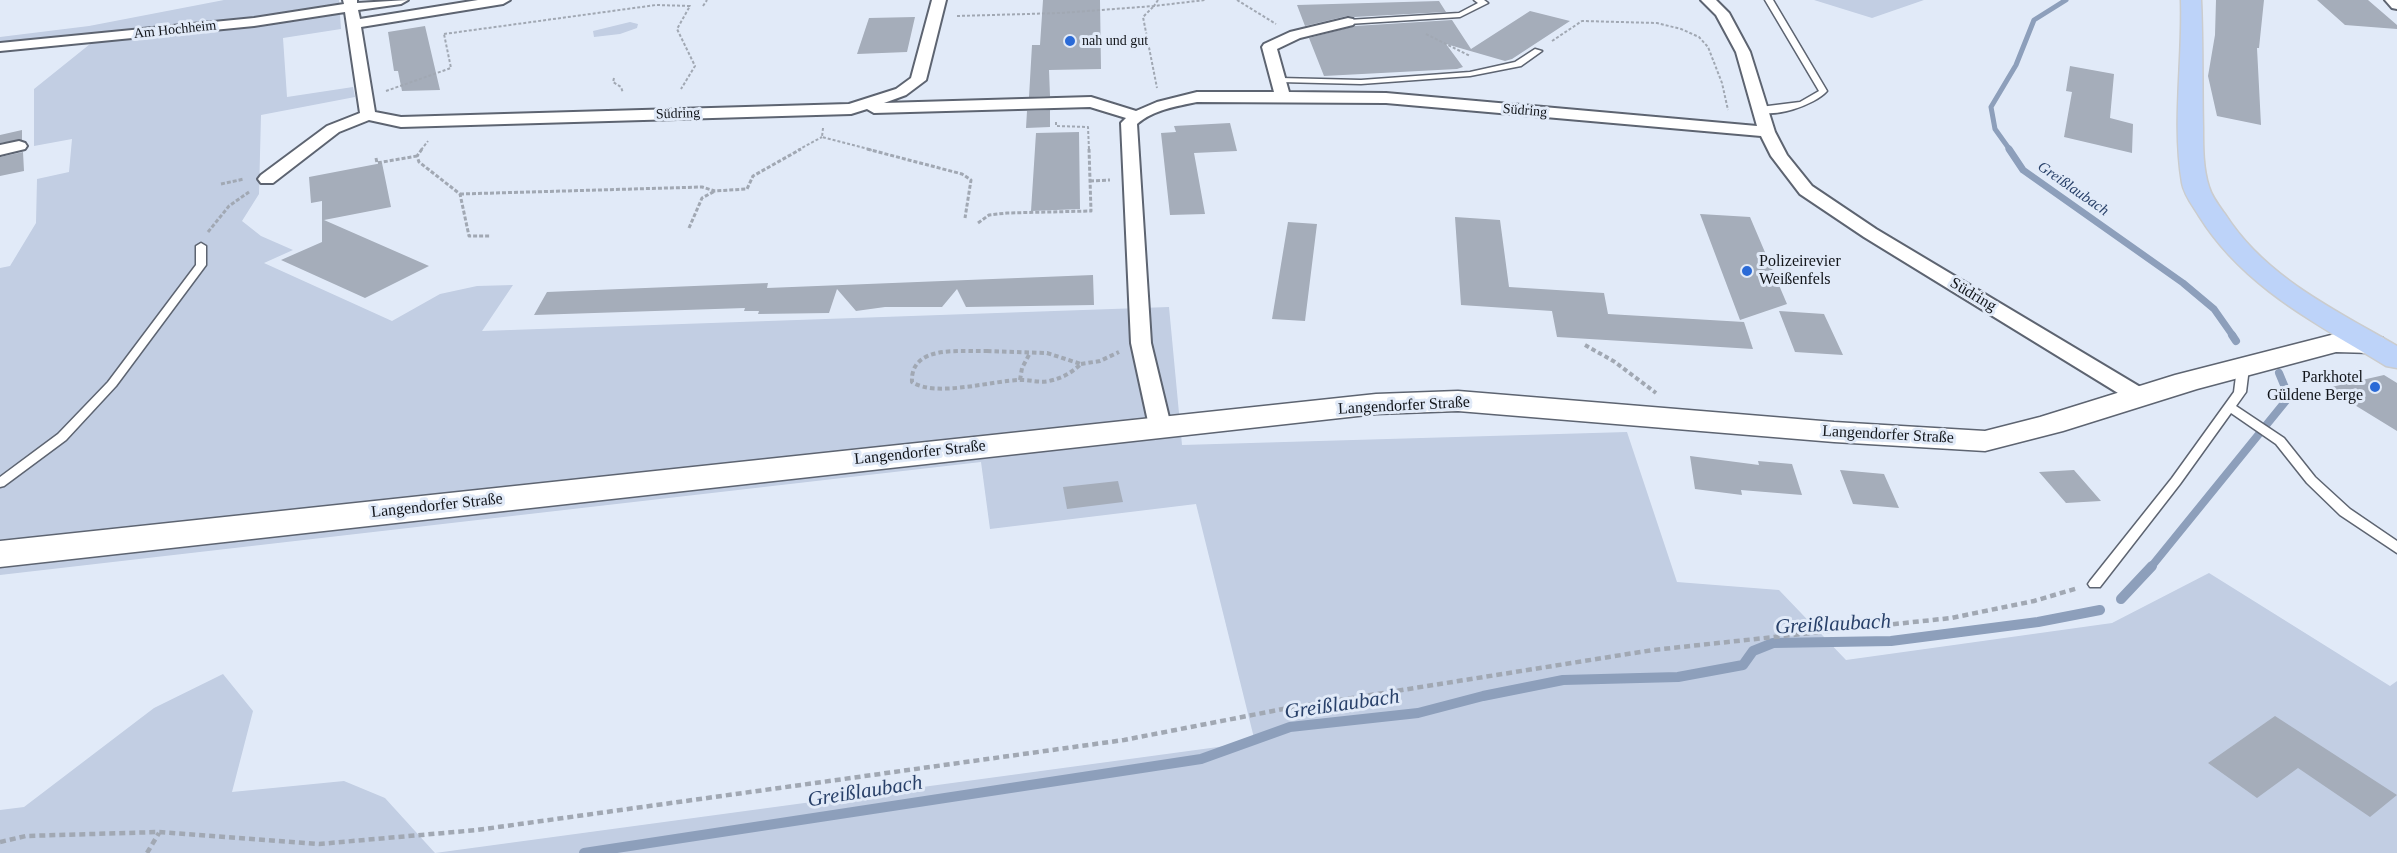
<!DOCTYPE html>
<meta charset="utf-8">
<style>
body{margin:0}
canvas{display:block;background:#e1eaf8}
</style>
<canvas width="2397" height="853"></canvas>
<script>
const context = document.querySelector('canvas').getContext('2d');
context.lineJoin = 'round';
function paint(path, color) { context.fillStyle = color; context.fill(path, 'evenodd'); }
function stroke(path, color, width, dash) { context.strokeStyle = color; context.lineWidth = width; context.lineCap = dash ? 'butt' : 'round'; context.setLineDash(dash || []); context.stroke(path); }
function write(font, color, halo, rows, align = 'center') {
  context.font = font + ' Georgia,serif'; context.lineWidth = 6; context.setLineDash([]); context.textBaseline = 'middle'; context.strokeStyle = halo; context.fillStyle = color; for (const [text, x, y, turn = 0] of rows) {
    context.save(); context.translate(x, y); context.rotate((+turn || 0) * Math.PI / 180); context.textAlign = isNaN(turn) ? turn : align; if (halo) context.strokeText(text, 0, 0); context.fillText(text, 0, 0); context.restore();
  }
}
paint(new Path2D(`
 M224,0H339L341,29L283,38L287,97L353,87L355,97L261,115L259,194L242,221L261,236L293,250L264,263L392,321L440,294L477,286L513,285L482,331L1169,307L1182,445L1627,432L1677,582L1779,590L1846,660L2112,623L2209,573L2390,686L2397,681V853H0V810L24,807L154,708L223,674L253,711L232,792L344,781L385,798L435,853L1255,742L1196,504L990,529L981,462L0,575V268L10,266L36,223L37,179L69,172L72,139L34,146V89L105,32L0,42V37L89,26Z
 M1814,0H1924L1872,18Z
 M630,22L638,24L637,28L620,34L594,37L593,31Z`), '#c2cee3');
stroke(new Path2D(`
 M2010,150L1995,129L1991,107L2016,65L2034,20L2066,0`), '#8d9fbb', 5);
stroke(new Path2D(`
 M2009,149L2023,170L2183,283L2214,309L2233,336`), '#8d9fbb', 7);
stroke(new Path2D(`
 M2232,335L2236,341
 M2151,567L2289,397L2279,373`), '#8d9fbb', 8);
stroke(new Path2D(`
 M2121,599L2152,566
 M584,853L1201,759L1290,727L1418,713L1483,696L1563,680L1678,677L1743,665L1753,651L1773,643L1891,641L2038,622L2100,610`), '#8d9fbb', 10);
paint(new Path2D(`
 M1043,0H1100L1101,69L1049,70L1050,96L1029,97L1032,45H1040Z
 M2216,0H2264L2259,48H2257L2261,125L2217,116L2208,76L2215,35Z
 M2317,0H2368L2397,25V29L2345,25Z
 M1439,1L1446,12L1354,17L1347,16L1305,26L1297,5Z
 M1530,11L1570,21L1512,59L1505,61L1446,44L1463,67L1457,69L1324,76L1309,38L1355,26L1452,20L1471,49Z
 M915,17L907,52L857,54L869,18Z
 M425,26L440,90L402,91L398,71H394L388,32Z
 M2070,66L2114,74L2110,118L2133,124L2132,153L2064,137L2072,92L2066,91Z
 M1050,110V127L1026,128L1027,111Z
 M1230,123L1237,151L1194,153L1205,214L1170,215L1161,133L1176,132L1174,126Z
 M22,130V140L0,143V135Z
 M1079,132L1080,209L1031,211L1036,133Z
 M23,152L24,171L0,176V157Z
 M382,163L391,207L324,220L429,266L365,298L281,260L322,242V201L311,203L309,177Z
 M1700,214L1750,217L1787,304L1740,320Z
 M1455,217L1500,220L1509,287L1604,293L1608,314L1744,322L1753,349L1557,337L1552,311L1461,305Z
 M1288,222L1317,224L1305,321L1272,319Z
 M1093,275L1094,305L966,307L957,289L942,307H885L856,311L837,289L829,313L758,314L759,311H744L745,308L534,315L547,292L768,283L767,288Z
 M1779,311L1824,314L1843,355L1795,352Z
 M2384,375L2397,383V431L2327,388Z
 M1690,456L1759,465L1758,461L1792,464L1802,495L1741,490L1742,495L1695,489Z
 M1840,470L1884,474L1899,508L1853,504Z
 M2074,470L2101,501L2066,503L2039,472Z
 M1118,481L1123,502L1067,509L1063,487Z
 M2275,716L2397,795L2370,817L2298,768L2257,798L2208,763Z`), '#a5adba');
const lane = new Path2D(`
 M1474,0H1484L1488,3L1460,17L1348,24L1344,22L1348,20L1459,13L1478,3Z
 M1765,0H1773L1827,91C1815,105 1771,120 1756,110L1760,107L1800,102L1819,91Z
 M1535,49L1542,51L1521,66L1470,76L1361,84L1280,82L1276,80L1280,78L1361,80L1470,72L1515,62Z
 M201,243L206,246V265L116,386L66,440L4,486L0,487V477L58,434L108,382L196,265V246Z
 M2243,365L2249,368L2246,392L2236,406L2284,438L2315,477L2350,509L2397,541V553L2340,515L2307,483L2276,444L2231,413L2180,484L2100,587H2090L2088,584L2090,581L2172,478L2234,392L2237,368Z`);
const street = new Path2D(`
 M343,0H357V3L408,0L401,4L358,10L360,19L478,0H510L503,4L361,27L375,112L401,117L849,104L896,89L911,78L932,0H946L926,80L906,95L884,103L1091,97L1136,111L1157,102L1197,92H1274L1262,47L1264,44L1290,32L1348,18L1353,19L1355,22L1353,25L1300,38L1277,49L1289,92L1386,93L1757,126L1736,52L1716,15L1701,0H1716L1729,13L1750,52L1775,132L1787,155L1812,186L1876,229L2147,391L2150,396L2147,401L2139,403L2131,401L1864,237L1800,194L1771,156L1761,136L1386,103L1197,102C1177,106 1153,110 1137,124L1151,343L1171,426L1168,431L1160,433L1152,431L1149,426L1131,343L1121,123L1126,118L1090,107L874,113L867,109L851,114L401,127L369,120L339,132L273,183H261L258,179L261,175L327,126L360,113L345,12L254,26L0,51V43L254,18L344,4Z
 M2385,0H2397V9L2392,8Z
 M19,141L25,143L27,146L25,149L0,155V145Z`);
const secondary = new Path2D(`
 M2335,334L2372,335L2383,338L2387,344L2383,350L2372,353L2336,352L2197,389L2063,431L1985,451L1834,442L1458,411L1376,414L0,567V541L1376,394L1458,391L1834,422L1985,431L2040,417L2175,375Z`);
const primary = new Path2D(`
 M2181,0H2201C2203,43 2202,85 2203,128C2203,147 2203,169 2209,187C2212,197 2219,206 2225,214C2265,277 2335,310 2397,346V368L2386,366C2316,323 2243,287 2199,216C2193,206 2184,195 2182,183C2172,123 2183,60 2181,0Z`);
stroke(lane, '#5d6471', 3);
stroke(street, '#5d6471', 4);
stroke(secondary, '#5d6471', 3);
stroke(primary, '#cbcccd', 3);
stroke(new Path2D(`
 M1158,0L1154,6L1205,0
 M1237,0L1276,24
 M703,6L707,0
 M1153,7L1143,17L1157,88
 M957,16L1061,13L1154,6
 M444,34L656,5L690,6L677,29L695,66L681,89
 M1426,34L1470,56
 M1552,41L1582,21L1657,23L1681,29L1699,37L1708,47L1722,83L1728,110
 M614,78L613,82L621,87L623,93
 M386,91L451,68L444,34
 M1056,122V126L1088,127L1089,150
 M823,128L822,137L872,150
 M421,150L428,141
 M798,150L822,137`), '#a1a8b3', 2, [3, 2]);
stroke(new Path2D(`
 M422,149L417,156L419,162L460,194L469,236H491
 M867,149L962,174L971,180L965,218
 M376,158L377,163L417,156
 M1090,181L1110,180
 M221,184L244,179
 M460,194L702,187L715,191L747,189L753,176L801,149
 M978,223L989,215L1007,213L1091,211L1089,149
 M689,228L702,198L715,191
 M208,232L229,206L249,192`), '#a1a8b3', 3, [4, 2]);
stroke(new Path2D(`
 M1585,345L1615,362L1656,393
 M987,351L1047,353L1081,364C1071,373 1063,378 1049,381C1040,383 1031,380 1021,380C994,380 936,398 912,382C910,344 962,352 987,351Z
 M1081,364L1100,361L1119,352
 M1020,380L1022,368L1030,353`), '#a1a8b3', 4, [4.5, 3]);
stroke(new Path2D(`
 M0,842L26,836L159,832L319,844L477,830L1124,740L1283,709L1653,650L1951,618L2034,601L2078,588
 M147,853L159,833`), '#a1a8b3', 4.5, [6, 4]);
paint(lane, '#fff');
paint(street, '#fff');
paint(secondary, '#fff');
paint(primary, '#bdd3f9');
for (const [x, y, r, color] of [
 [1070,41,6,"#2a6ad7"],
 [1747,271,6,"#2a6ad7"],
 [2375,387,6,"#2a6ad7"]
]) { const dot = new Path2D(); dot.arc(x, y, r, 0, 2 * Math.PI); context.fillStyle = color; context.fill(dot); stroke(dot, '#e1eaf8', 2); }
write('14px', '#12151a', '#e1eaf8', [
 ["Am Hochheim",175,30,-6],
 ["Südring",1525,111,5],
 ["Südring",678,114,-2]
]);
write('14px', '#12151a', '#e1eaf8', [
 ["nah und gut",1082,41]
], 'left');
write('italic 15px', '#284069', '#e1eaf8', [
 ["Greißlaubach",2073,189,35]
]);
write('16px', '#12151a', '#e1eaf8', [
 ["Polizeirevier",1759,262],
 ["Weißenfels",1759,280],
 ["Parkhotel",2363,378,"right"],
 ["Güldene Berge",2363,396,"right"]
], 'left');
write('16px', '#12151a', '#e1eaf8', [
 ["Südring",1973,295,31],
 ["Langendorfer Straße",1404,406,-3],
 ["Langendorfer Straße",1888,435,3],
 ["Langendorfer Straße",920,453,-6],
 ["Langendorfer Straße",437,506,-6]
]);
write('italic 21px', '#284069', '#e1eaf8', [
 ["Greißlaubach",1833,625,-3],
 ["Greißlaubach",1342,705,-8],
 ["Greißlaubach",865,792,-9]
]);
</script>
